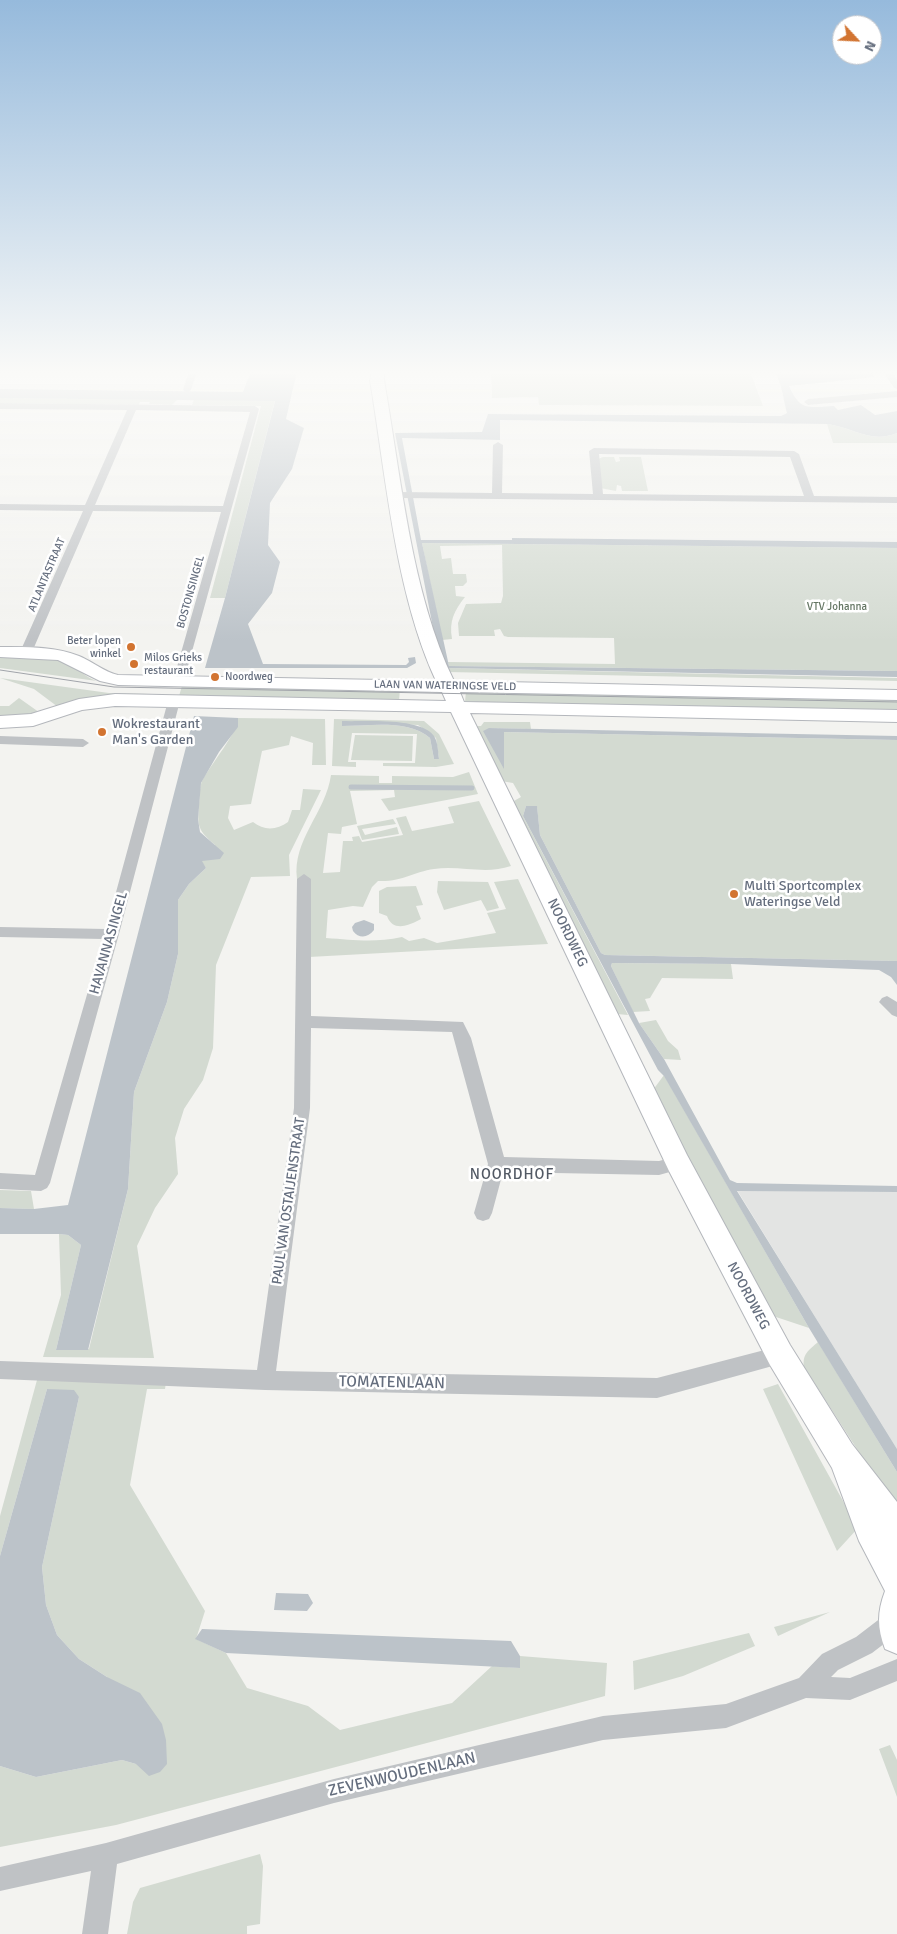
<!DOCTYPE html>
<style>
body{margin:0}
#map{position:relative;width:897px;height:1934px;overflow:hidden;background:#f3f3f0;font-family:Signika,sans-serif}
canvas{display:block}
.north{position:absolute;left:832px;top:15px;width:50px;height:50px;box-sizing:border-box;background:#fff;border:1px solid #c1c5cb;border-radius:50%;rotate:115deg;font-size:14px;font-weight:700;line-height:20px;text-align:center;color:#656e7e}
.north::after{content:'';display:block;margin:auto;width:18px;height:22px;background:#d27431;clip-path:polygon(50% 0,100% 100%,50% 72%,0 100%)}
</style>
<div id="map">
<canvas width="897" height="1934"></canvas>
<div class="north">N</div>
</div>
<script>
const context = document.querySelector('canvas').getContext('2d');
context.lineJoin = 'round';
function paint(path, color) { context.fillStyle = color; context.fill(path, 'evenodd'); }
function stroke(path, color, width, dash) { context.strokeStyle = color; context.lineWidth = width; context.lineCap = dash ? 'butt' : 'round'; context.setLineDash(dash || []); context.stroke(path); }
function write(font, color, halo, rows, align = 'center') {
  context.font = font + ' Signika,sans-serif'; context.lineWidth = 5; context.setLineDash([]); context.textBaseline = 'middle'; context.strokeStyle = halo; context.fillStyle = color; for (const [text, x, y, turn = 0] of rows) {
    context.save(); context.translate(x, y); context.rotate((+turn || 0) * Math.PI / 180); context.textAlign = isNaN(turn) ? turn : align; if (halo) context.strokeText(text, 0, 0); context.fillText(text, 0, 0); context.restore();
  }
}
paint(new Path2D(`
 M737,1190L897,1192V1449L820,1325Z`), '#e3e4e3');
paint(new Path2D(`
 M491,371H750L763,406L539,405L538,397L492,398Z
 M0,398L178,399L172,405L149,404L150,402H140L139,405L0,403Z
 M194,399L275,400L225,598H210L261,406L192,405Z
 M827,424C853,427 870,444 897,433V443H833Z
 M603,457H614L616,462L620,461L619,457H641L648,491H622L621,486L617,485L616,491L600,488L598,459Z
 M422,543L897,548V671L449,666L448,662L615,664L614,638L508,637L504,636L500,629L494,630L495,636H459L458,623L466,604L501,603L503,596L502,545L440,546L442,559L451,558L453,574H466L467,582L463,586H455L456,596L465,597C454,611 449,621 452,639L442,640Z
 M0,657C19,658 42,655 60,659C76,663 81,676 97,681L0,668Z
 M446,668L897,678V681L447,672Z
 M0,678L109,693L152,694L151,696C119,696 87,692 58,707L34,689Z
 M182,686L400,689L399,701L179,696Z
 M466,691L897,697V713L465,702Z
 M19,698L43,715L0,718V706H9Z
 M238,718L325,719L326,765H312L313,743L291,736L289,745L262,751L251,804L230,806L228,818L234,830L253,822C264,831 277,830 288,822L292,810H300L303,789L321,790L289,855L290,876L251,877L216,965L213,1048L203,1080L184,1109L175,1138L178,1174L155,1208L137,1246L154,1358L43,1357L61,1295L59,1234L68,1235L81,1245L56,1350L89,1349L128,1189L134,1092L167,1002L178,954V900L189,884L206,868L195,853L215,845C198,830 197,827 199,804C200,797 199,788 202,781C209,767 240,729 238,718Z
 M334,719L424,721L439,734L454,764L436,767L383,766V763H415L417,734L352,733L348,762H356V767L332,766ZM342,722L418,725L436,738L439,759H434L430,738C408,719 370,726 342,726Z
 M484,722H530L531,729L489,728L504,767L503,732L897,740V961L605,955L601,953L540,835L537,807L526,806L523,816L628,1015L617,1014L512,802L521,797L513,783L501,781L473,726H481Z
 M355,735L413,736L412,761L351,760Z
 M469,772L478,794L389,811L381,799L395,797L394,790L350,791L357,824L342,827L341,834L328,833L323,873L340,872L343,841H353L352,837L359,836L362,842L403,835L396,818L406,816L412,831L454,823L448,807L479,801L511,866C485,875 460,865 434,869C413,872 403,882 378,881L372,887L363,907L353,906L328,910L326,938C354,940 374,943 402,937L409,941L424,938L437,943L496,933L487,913L506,909L494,882L518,879L548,944L309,957L307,879H297C292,840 326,812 331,775L379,776V783H392V776L453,777Z
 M393,819L396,824L362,829L365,835L397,827L399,834L362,840L357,826Z
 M438,881L488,882L499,908L487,911L481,900L444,910L437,892Z
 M416,886L423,905L416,906L421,919C410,925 393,933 387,916L379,913V891L387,887Z
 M612,963L731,964L733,979L662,978L650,998L645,999L650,1011L633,1012L611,966Z
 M656,1020L668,1041L678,1050L681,1060L664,1059L639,1023Z
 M664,1075L809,1328L773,1316L678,1143L653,1090Z
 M0,1190L31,1191L34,1209L0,1208Z
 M818,1342L897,1472V1511L804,1367C802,1354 809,1350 818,1342Z
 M37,1380L166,1382L165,1389H147L130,1485L205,1611L196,1639L226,1653L247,1688L308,1706L340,1730L452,1703L492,1666L520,1668V1656L607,1663L605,1696L116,1825L0,1847V1766L36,1777L122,1760L136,1764L107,1677L79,1659L57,1635L46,1605L42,1567L79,1397L47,1389L0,1556V1516Z
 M778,1384L858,1528L837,1551L763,1389Z
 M830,1612L778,1636L774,1627Z
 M749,1633L755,1646L683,1676L634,1690L633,1661Z
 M890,1745L897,1760V1797L879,1749Z
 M260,1854L263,1866L260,1924L247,1926V1934H127L133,1902L140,1888Z`), '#d3dad1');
paint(new Path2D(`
 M251,371H297L286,419L304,428L292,469L270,503L268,545L280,562L272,593L248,624L263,664L406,665L409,662L408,658L415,657L416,663L407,668H205L225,598L275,401L0,398V389L243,392Z
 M774,371H870L874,377L789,386C801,412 808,407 834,406L838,410L861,405L875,415L897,411V433C870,444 853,427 827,424L500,420V440L402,438L421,540H512V538L897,542V548L422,543L449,666L897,671V677L446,668L435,638L395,433L482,432L488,414L781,416L787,413C783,399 782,382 774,371Z
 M194,716L238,718V727L219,752L201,783L198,819L200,832L224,853L220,859L202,861L206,868L189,884L178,900V954L167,1002L134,1092L128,1189L88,1350H56L81,1245L68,1235L59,1234H0V1208L34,1209L68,1205Z
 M342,721C364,722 420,717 434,736C438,742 438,752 439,759H434L430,738C408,719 370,726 342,726Z
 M489,728L897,736V740L504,732V769L483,731Z
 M526,806H537L540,835L601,953L605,955L897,961V985L891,977L879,970L731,964L612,963L611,966L639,1023L664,1059L730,1180L737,1183L897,1186V1192L737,1191L897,1449V1472L809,1328L664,1076L658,1070L523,816Z
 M364,920L374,924V930C368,938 359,939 353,931L352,927L355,923Z
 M47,1389L74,1390L79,1397L42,1567L46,1605L57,1635L79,1659L107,1677L140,1693L162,1724L166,1740L167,1764L160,1772L149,1776L136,1764L122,1760L36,1777L0,1766V1556Z
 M276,1593L308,1594L313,1603L307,1611L274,1610Z
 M202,1629L511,1641L520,1656V1668L226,1653L195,1639Z`), '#bcc3c9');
stroke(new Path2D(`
 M351,787L472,788`), '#bcc3c9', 5);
const secondary = new Path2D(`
 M372,371H384V380C401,476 411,593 454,681L897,690V700L460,692L464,702L897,710V722L470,713L687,1155L790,1345L852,1444L897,1502V1654L885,1649C877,1628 877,1612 885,1591L859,1541L832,1468L770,1365L669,1171L451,712L115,706L82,710L33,726L0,728V716L31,714L79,699L115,694L446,701L442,692L118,685L100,681L58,660L0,657V647C26,647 54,646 79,656C92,661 104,672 118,675L436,681C395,593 386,476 370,380Z`);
stroke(secondary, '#b4b7bc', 2);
paint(new Path2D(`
 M189,371H197L191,390L187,393L183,390Z
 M883,371H892L897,380V389L894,388Z
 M897,391V397L808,405L804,402L808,399Z
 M0,403L255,406L259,409L183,684L179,685L173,681L221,512L93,511L32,652L26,655L22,654L20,652L83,511L0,510V504L85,505L127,410L0,409ZM136,410L250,412L223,506L95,505Z
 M498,442L503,445L502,493L593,494L589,451L594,448L794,451L799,454L814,496L897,497V503L398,498L393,495L398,492L492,493L493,445ZM599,454L790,457L804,496L603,494Z
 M174,697L180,701L119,934L50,1183L47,1188L41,1191L0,1189V1173L35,1175L103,939L0,937V927L106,929L168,701Z
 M0,736L83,739L89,743L83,747L0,744Z
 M304,874L311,879V1016L463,1022L471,1038L504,1157L659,1161L678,1156L684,1158L687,1163L684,1168L659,1175L503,1172L492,1213L489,1219L483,1221L477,1219L474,1213L488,1164L452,1032L311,1028L310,1108L276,1371L657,1378L780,1346L787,1348L790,1355L787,1362L657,1398L265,1390L0,1379V1361L257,1370L294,1108L297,879Z
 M887,996L897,1002V1017L892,1015L879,1002L882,998Z
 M894,1611L897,1612V1634L872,1653L838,1670L831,1677L850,1678L897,1659V1681L850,1700L806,1698L726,1728L603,1740L334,1803L117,1864L108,1934H82L91,1871L0,1891V1867L106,1843L334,1779L603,1716L726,1704L799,1678L822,1654L856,1637L886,1614Z`), '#bfc2c5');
paint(secondary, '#fff');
stroke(new Path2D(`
 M0,670L114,687L897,702`), '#a1a4aa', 1);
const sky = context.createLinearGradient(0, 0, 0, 642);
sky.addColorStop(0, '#96badc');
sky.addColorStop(0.58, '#fafaf8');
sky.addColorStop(1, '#fafaf800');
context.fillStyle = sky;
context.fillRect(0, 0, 897, 642);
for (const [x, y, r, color] of [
 [131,647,5,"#d27431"],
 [134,664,5,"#d27431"],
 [215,677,5,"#d27431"],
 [102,732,5,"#d27431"],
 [734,894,5,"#d27431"]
]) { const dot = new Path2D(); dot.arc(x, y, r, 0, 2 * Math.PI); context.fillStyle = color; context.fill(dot); stroke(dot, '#fff', 2); }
write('11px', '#656e7e', '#fff', [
 ["ATLANTASTRAAT",47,575,-67],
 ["BOSTONSINGEL",191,592,-74],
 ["LAAN VAN WATERINGSE VELD",445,686,1]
]);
write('11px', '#647663', '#fff', [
 ["VTV Johanna",837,607]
]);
write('11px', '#656e7e', '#fff', [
 ["Beter lopen",121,641,"right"],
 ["winkel",121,654,"right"],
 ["Milos Grieks",144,658],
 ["restaurant",144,671],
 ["Noordweg",225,677]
], 'left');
write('14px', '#656e7e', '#fff', [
 ["Wokrestaurant",112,724],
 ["Man's Garden",112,740],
 ["Multi Sportcomplex",744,886],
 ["Wateringse Veld",744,902]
], 'left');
write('14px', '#656e7e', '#fff', [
 ["NOORDWEG",567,933,64],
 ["HAVANNASINGEL",109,943,-74],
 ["PAUL VAN OSTAIJENSTRAAT",289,1201,-82],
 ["NOORDWEG",748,1296,62]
]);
context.letterSpacing = '1px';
write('15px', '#525964', '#fff', [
 ["NOORDHOF",512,1175]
]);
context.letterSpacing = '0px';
write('16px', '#656e7e', '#fff', [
 ["TOMATENLAAN",392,1383,1],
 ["ZEVENWOUDENLAAN",402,1775,-13]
]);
</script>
